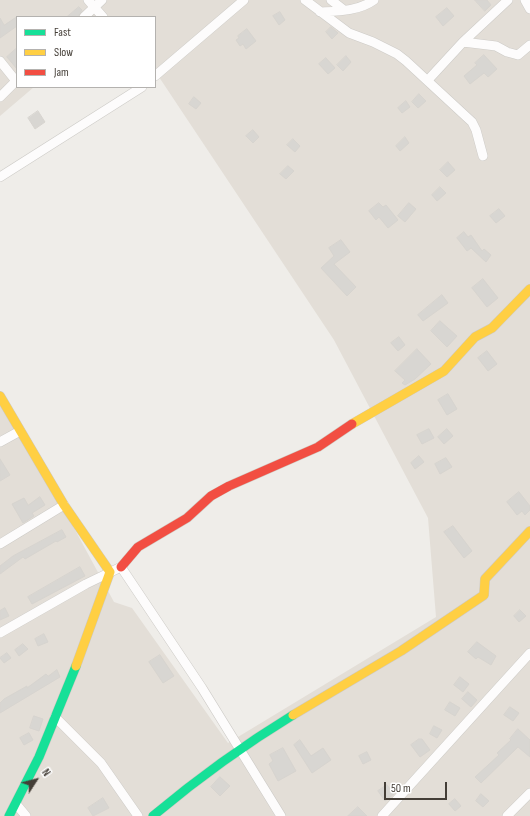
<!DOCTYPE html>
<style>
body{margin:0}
#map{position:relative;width:530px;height:816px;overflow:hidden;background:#efede9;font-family:"Sofia Sans Condensed",sans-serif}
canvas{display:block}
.legend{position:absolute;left:16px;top:16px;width:140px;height:72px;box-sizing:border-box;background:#fff;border:1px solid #b4b2af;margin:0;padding:5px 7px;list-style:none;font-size:12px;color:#443e37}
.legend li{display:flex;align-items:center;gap:8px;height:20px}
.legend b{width:20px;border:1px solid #b4b2af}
.north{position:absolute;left:16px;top:760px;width:40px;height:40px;-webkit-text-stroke:3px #fff;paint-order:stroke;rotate:54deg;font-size:11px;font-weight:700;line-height:16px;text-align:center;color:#443e37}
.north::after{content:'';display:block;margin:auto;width:14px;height:18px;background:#443e37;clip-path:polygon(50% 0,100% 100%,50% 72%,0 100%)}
.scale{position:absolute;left:384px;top:782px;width:63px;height:18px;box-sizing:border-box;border:2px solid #443e37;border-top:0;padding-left:5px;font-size:12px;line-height:14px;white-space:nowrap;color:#443e37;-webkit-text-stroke:3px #fff;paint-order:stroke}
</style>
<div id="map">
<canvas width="530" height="816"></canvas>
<ul class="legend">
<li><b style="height:5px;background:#16e098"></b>Fast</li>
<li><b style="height:5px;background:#ffcf43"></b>Slow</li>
<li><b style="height:5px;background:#f24e42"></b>Jam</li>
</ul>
<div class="north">N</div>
<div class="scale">50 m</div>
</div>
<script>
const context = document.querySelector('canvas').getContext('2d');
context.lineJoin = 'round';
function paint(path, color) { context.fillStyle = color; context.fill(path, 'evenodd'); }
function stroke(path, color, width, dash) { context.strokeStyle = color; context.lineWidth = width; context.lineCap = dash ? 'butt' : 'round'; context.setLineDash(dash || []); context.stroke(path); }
paint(new Path2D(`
 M0,0H530V816H0V391L114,602L132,608L228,743L436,617L428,518L334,340L155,71V17H17V87H34L0,116Z`), '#e3ded7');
const building = new Path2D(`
 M475,0H487L491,5L485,11Z
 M79,7L82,10L78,17H67Z
 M447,8L454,16L443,26L436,17Z
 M280,12L285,20L279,25L273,16Z
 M17,17V26L0,38V18L4,25Z
 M331,27L338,33L332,39L326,32Z
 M247,29L256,41L246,49L243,44L240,46L236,40L239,38L238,36Z
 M17,48V69L7,57Z
 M484,55L497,69L488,77L484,73L470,84L464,76L477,65L475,63Z
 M346,56L351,62L343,71L337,65Z
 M326,58L335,68L328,74L319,64Z
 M419,94L426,101L418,108L412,102Z
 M194,97L201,103L196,109L189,104Z
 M406,101L410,107L402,113L398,108Z
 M38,111L45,122L35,129L28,118Z
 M253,130L259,137L253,143L246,136Z
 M405,137L409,143L400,151L396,146Z
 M293,139L300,146L295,152L287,145Z
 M448,162L455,170L447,177L440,170Z
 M288,166L294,171L286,179L280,174Z
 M440,187L446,193L437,201L432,195Z
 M379,203L383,207L386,205L398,220L388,228L379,217L376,220L369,211Z
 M409,203L416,209L405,222L398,216Z
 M499,209L505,216L496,223L490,216Z
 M464,232L468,237L471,235L482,251L484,249L491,255L486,262L471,248L467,251L457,238Z
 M341,240L350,252L334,264L356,287L347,296L321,268L334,256L329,248Z
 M483,279L498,298L487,307L472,288Z
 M442,295L448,303L423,321L418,315Z
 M440,321L457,336L447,347L431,331Z
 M399,337L405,345L398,351L391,343Z
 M417,349L431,364L415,379L405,385L402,383L405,380L395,371Z
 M487,351L497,364L488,371L478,358Z
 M448,394L457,409L447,415L438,400Z
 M429,429L434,438L422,444L417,435Z
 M447,429L453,436L444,444L438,437Z
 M419,456L424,462L415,469L411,463Z
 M446,458L452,467L440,474L435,464Z
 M0,459L10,475L0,481Z
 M519,492L530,506V510L525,515L522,511L517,515L507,502Z
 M40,497L45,505L32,513L34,516L23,523L12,504L24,498L28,505Z
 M453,526L472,551L464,558L444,532Z
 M62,530L66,537L57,542L56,541L25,559L23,557L0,574V566L13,556Z
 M80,567L85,576L32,604L28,597Z
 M5,608L9,616L0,620V611Z
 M520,610L526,616L519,622L514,616Z
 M44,634L48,642L38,646L35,639Z
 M477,642L496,656L491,665L478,657L476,659L468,652Z
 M23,644L28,649L19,656L15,650Z
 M7,653L11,658L4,663L0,658Z
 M160,655L174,676L163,683L149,662Z
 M57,670L60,677L0,713V703L4,699L27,686V688L46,674L48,676Z
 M460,677L469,684L463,692L454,685Z
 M468,692L477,700L471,707L462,699Z
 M450,702L460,708L455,716L445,710Z
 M510,707L519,713L513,721L504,715Z
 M34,716L43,719L39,731L30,728Z
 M434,726L442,730L437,738L430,734Z
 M518,729L530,740V757L518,747L481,783L475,777L499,755L497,753L511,740L510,739Z
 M29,733L33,740L24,745L20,738Z
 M419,739H422L430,750L420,757L411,745Z
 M300,740L311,756L323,748L331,760L312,773L294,745Z
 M283,748L296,771L278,781L269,764L273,761L270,755Z
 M367,752L371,760L363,764L359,756Z
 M220,777L230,786L220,796L211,787Z
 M387,785L394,794L385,801L378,791Z
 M481,794L489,801L483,807L476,801Z
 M103,798L109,808L93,816L88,808Z
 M455,799L461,806L455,811L449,804Z
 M358,807L367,816H348Z`);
paint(building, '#d8d6d2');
stroke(building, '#d7d4cf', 1);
const street = new Path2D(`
 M88,0L103,17
 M305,0L349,33L373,42L397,54L406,61L472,122L476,130L483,156
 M331,0L344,10
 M525,0L530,9
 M320,12C338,11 359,11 374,0
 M84,17L102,0
 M463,42L496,46L507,52L518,55L530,45
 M0,61L16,81
 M155,76L244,0
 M428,80L463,42L508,0
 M0,97L17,80
 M0,177L142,87
 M0,442L20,431
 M0,544L64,505
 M0,633L86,584L121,567L202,688L281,816
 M55,717L101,763L138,816
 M16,804L26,816
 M382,816L530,653
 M507,816L530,793`);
const fast = new Path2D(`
 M9,816L39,757L76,666
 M153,816C197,779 244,745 293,715`);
const slow = new Path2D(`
 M0,396L64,505L110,572L76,666
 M352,424L444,371L475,337L492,328L530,289
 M293,715L401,651L484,595L485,579L530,531`);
const jam = new Path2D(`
 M121,567L138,547L187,518L211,496L229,486L318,447L352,424`);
stroke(street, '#cdcbc7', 10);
stroke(fast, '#cdc9c1', 10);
stroke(slow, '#cdc9c1', 10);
stroke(jam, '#cdc9c1', 10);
stroke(street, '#fdfcfc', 9);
stroke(fast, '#16e098', 9);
stroke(slow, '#ffcf43', 9);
stroke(jam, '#f24e42', 9);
</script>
